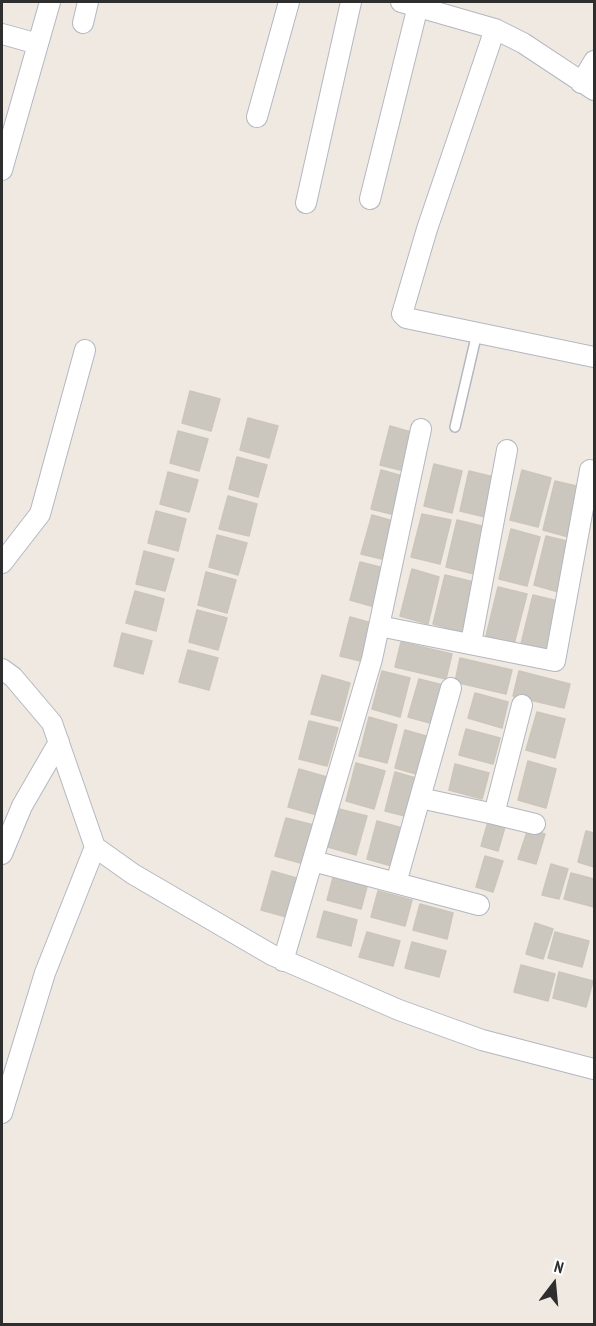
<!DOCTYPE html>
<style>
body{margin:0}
#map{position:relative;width:596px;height:1326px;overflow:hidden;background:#efe9e1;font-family:"PT Sans Narrow",sans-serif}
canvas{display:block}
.frame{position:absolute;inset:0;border:3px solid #2e2e2e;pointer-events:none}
.north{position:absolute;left:524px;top:1254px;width:60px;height:60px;-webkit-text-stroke:4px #fff;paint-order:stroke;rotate:16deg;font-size:16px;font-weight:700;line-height:24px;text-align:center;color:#2e2e2e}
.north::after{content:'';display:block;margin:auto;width:21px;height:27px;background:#2e2e2e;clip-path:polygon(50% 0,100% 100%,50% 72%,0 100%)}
</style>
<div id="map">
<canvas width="596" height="1326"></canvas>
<div class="frame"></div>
<div class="north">N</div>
</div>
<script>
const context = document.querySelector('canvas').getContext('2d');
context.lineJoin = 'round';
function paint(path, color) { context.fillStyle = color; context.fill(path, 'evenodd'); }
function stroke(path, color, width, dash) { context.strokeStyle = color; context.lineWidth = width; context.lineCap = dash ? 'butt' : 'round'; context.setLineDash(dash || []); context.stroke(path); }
const building = new Path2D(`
 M190,391L220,399L211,431L182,423Z
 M248,418L278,426L269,458L240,450Z
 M390,426L418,434L408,472L380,465Z
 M178,431L208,439L199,471L170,463Z
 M237,457L267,465L258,497L229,489Z
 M434,464L462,471L452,513L424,506Z
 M381,470L410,478L399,516L371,509Z
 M522,470L551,478L538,527L510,520Z
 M469,471L498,478L489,518L460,511Z
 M168,472L198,480L189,512L160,504Z
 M555,481L585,488L572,538L543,530Z
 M228,496L257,504L249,536L219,529Z
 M156,511L186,519L178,551L148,543Z
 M422,514L451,520L440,564L411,557Z
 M372,515L400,523L390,561L361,554Z
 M457,520L486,527L474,574L446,567Z
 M511,529L540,537L527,586L499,579Z
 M217,535L247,543L238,575L209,567Z
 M546,536L575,543L562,593L534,585Z
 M144,551L174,559L165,591L136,584Z
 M360,562L388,569L378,608L350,600Z
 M412,569L439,577L428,624L400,616Z
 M206,572L236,580L227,613L198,605Z
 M445,575L474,582L461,632L433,624Z
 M498,587L527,594L514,644L486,636Z
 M135,591L164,599L156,631L126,623Z
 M533,595L562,602L549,652L521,644Z
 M197,610L227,618L218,650L189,642Z
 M350,617L379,625L368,663L340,656Z
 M122,633L152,641L143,674L114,666Z
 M401,642L452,654L446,679L395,667Z
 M188,650L218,658L209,690L179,682Z
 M460,658L512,670L506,694L455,682Z
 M382,671L410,678L400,717L372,709Z
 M519,671L570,684L564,708L513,696Z
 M322,675L350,683L340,721L311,714Z
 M419,679L447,686L437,725L408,717Z
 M475,693L508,702L502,728L468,718Z
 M537,712L565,719L555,758L526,750Z
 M369,717L397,725L387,763L359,756Z
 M309,721L338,728L327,766L299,759Z
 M466,729L500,738L493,764L459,755Z
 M405,730L433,738L423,776L395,768Z
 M528,761L556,769L546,808L518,800Z
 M356,763L385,771L374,809L346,801Z
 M455,764L489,773L482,799L449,790Z
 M299,769L327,777L317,815L288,807Z
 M395,772L423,780L413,818L385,811Z
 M339,809L367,816L356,855L328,847Z
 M490,815L507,820L498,851L481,846Z
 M286,818L314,825L304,864L275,856Z
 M377,821L406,829L395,867L367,859Z
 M528,829L545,834L536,864L518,859Z
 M586,831L594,833V867L578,862Z
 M485,856L503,861L493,892L476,887Z
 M551,864L568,869L559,899L542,895Z
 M272,871L300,879L290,918L261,910Z
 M571,873L594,879V907L564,899Z
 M334,874L368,883L361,909L327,900Z
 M378,891L412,900L405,926L371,917Z
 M420,904L453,913L447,939L413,930Z
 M324,911L357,920L351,946L317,937Z
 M535,923L553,929L543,959L526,954Z
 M367,932L400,941L393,966L359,957Z
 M555,932L589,941L582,967L548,958Z
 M412,942L446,951L439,977L405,968Z
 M521,965L555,974L548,1001L514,992Z
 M559,972L593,981L586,1007L553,998Z`);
paint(building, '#cbc7bf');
stroke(building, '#cbc5ba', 1.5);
const service = new Path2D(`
 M455,427L477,333`);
const minor = new Path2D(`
 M401,2L495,29L523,43L594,90
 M83,23L88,2
 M495,29L427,229L402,314L406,318L594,357
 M2,34L38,44
 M581,83L594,61
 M257,117L289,2
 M2,170L50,2
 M370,199L418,6
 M306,203L351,2
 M2,563L40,514L85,350
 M379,626L555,661L590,470
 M471,643L507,450
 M2,669L13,677L52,723L95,847L133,874L272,955L399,1010L482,1040L594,1069
 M420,798L494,814L522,705
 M494,814L535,824
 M2,854L22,806L59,742
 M313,861L479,905
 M396,883L451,688
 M283,961L372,659L421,429
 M2,1113L45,973L95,847`);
stroke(service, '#b4b7c1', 12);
stroke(minor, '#b4b7c1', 22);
stroke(service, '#fff', 9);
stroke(minor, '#fff', 20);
</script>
